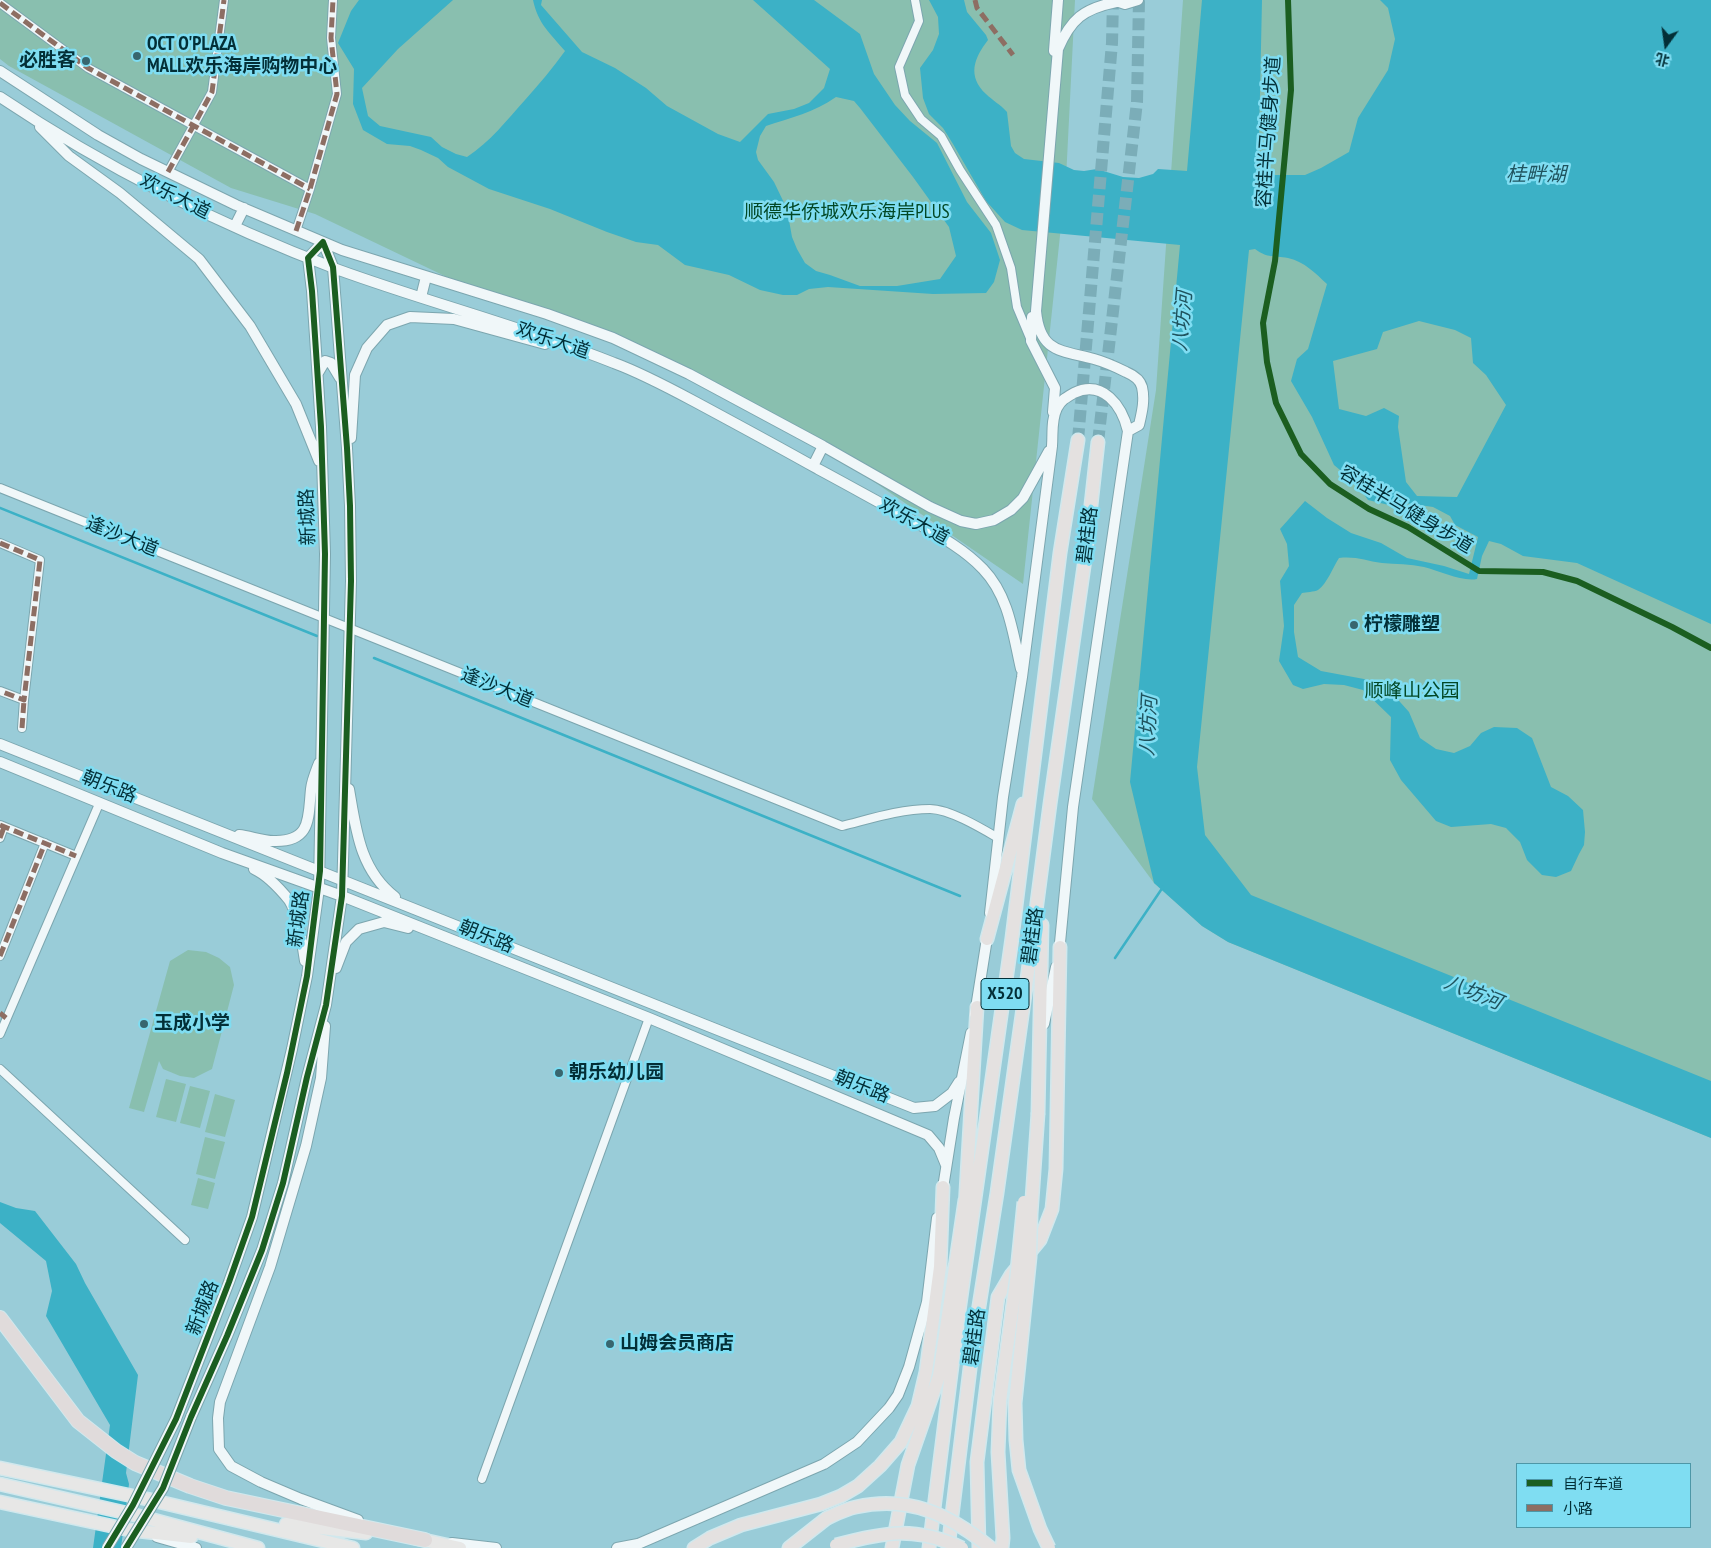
<!DOCTYPE html>
<meta charset="utf-8">
<style>
body{margin:0}
#map{position:relative;width:1711px;height:1548px;overflow:hidden;background:#99ccd8;font-family:"PT Sans Narrow","Noto Sans SC",sans-serif}
canvas{display:block}
.legend{position:absolute;left:1516px;top:1463px;width:175px;height:65px;box-sizing:border-box;background:#7fddf2;border:1px solid #4d97a7;margin:0;padding:6px 9px;list-style:none;font-size:15px;color:#032f37}
.legend li{display:flex;align-items:center;gap:10px;height:25px}
.legend b{width:25px;border:1px solid #4d97a7}
.north{position:absolute;left:1641px;top:20px;width:50px;height:50px;-webkit-text-stroke:4px #7fddf2;paint-order:stroke;rotate:194deg;font-size:14px;font-weight:700;line-height:20px;text-align:center;color:#032f37}
.north::after{content:'';display:block;margin:auto;width:18px;height:22px;background:#032f37;clip-path:polygon(50% 0,100% 100%,50% 72%,0 100%)}
</style>
<div id="map">
<canvas width="1711" height="1548"></canvas>
<ul class="legend">
<li><b style="height:6px;background:#1b5e20"></b>自行车道</li>
<li><b style="height:6px;background:#8d6e63"></b>小路</li>
</ul>
<div class="north">北</div>
</div>
<script>
const context = document.querySelector('canvas').getContext('2d');
context.lineJoin = 'round';
function paint(path, color) { context.fillStyle = color; context.fill(path, 'evenodd'); }
function stroke(path, color, width, dash) { context.strokeStyle = color; context.lineWidth = width; context.lineCap = dash ? 'butt' : 'round'; context.setLineDash(dash || []); context.stroke(path); }
function write(font, color, halo, rows, align = 'center') {
  context.font = font + ' "PT Sans Narrow","Noto Sans SC",sans-serif'; context.lineWidth = 5; context.setLineDash([]); context.textBaseline = 'middle'; context.strokeStyle = halo; context.fillStyle = color; for (const [text, x, y, turn = 0] of rows) {
    context.save(); context.translate(x, y); context.rotate((+turn || 0) * Math.PI / 180); context.textAlign = isNaN(turn) ? turn : align; if (halo) context.strokeText(text, 0, 0); context.fillText(text, 0, 0); context.restore();
  }
}
paint(new Path2D(`
 M0,0H1075L1066,179L1023,584L784,420L610,332L451,279L315,214L231,188L9,66L0,59Z
 M1183,0H1711V1138L1228,942L1202,926L1154,883L1092,799L1156,390Z
 M188,950L206,952L219,958L230,967L234,985L212,1069L194,1078L180,1076L163,1069L159,1061L144,1112L129,1108L170,961Z
 M166,1079L186,1084L176,1122L156,1117Z
 M190,1086L210,1091L200,1128L180,1123Z
 M215,1094L235,1100L225,1137L205,1132Z
 M205,1137L225,1142L215,1179L196,1174Z
 M198,1178L215,1183L208,1209L191,1205Z`), '#89bfaf');
paint(new Path2D(`
 M359,0H453L398,49L362,88L368,116L380,126L431,137L442,147L456,154L467,157C490,142 507,120 525,100C539,84 553,68 565,51C550,33 538,24 533,0H542L541,5L582,52L615,68L646,88L667,106L718,134L740,142L768,114L794,109L809,103L824,88L830,69L753,0H814L860,34L874,74L895,105L910,121L937,143L967,202L991,233L1000,260L994,282L986,293L933,294L828,287L809,289L797,295H783L760,290L729,275L685,265L658,245L636,242L607,232L550,209L489,189L448,167L438,158L421,150L410,146L387,144L363,130L353,104L354,69L338,43L351,11ZM836,97L854,101L860,108L913,177L949,227L956,256L940,279L897,286H860L830,275L816,271L805,263L797,249L792,237L787,209L774,182L758,160L756,152L760,136L766,126C790,118 815,112 836,97Z
 M929,0H964L967,12L986,35L988,40C974,58 967,76 986,94C992,100 1001,105 1007,112L1011,146L1015,153L1024,159L1059,163L1074,170L1084,171L1097,169L1123,177L1139,178L1153,174L1158,169L1187,171L1202,0H1262L1259,140L1256,177H1258L1275,175H1305L1321,168L1349,152L1358,118L1388,70L1395,39L1388,8L1380,0H1711V624L1577,563L1523,556L1501,544L1489,541L1482,556L1477,579C1462,582 1440,571 1424,567C1410,564 1396,564 1382,563C1366,561 1356,556 1339,558C1333,567 1327,584 1318,590C1314,592 1306,592 1302,593L1294,605V632L1298,657L1321,671L1364,679L1392,693L1409,712L1420,738L1436,749L1454,753L1470,746L1481,733L1494,727L1517,728L1532,738L1551,787L1568,796L1583,810L1585,832L1584,845L1579,854L1571,871L1556,877L1542,875L1527,860L1520,842L1506,828L1491,824L1451,827L1436,821L1401,780L1390,760L1391,717L1363,690L1344,685L1324,684L1303,689L1293,685L1279,661L1284,626L1280,581L1289,566L1287,544L1280,529L1305,501L1327,518L1351,533L1381,543L1407,558L1444,566L1469,574L1478,537L1455,525L1450,516L1433,507L1405,503L1397,507L1368,500L1357,484L1334,465L1312,417L1291,381L1297,359L1308,349L1327,284C1315,273 1305,262 1288,258C1273,255 1269,259 1255,249L1249,250L1197,767L1205,835L1251,895L1711,1081V1138L1228,942L1202,926L1154,883L1130,782L1180,245L1022,230L1005,222L986,201L953,144L943,128L929,114L923,98L920,68L933,50L939,34L938,17ZM1419,321L1455,330L1471,338L1473,363L1486,375L1506,405L1457,497L1417,496L1406,482L1398,427L1399,416L1384,408L1366,416L1339,409L1333,361L1377,349L1383,332Z
 M0,1202L16,1208L35,1211L76,1264L85,1283L138,1375L126,1473L129,1484L121,1548H93L110,1425L46,1316L52,1291L46,1261L0,1223Z`), '#3cb1c6');
stroke(new Path2D(`
 M0,508L317,636
 M374,658L960,896
 M1115,958L1163,887`), '#3cb1c6', 2.5);
stroke(new Path2D(`
 M1078,440L1112,43L1113,0
 M1098,442L1137,102L1139,0`), '#7badb8', 12, [12, 6]);
const minor = new Path2D(`
 M915,0L919,21L899,67L905,95L921,119L941,136L960,170L996,225L1011,268L1017,307L1030,338
 M0,3L88,68L310,189
 M168,172L212,92L224,0
 M296,231L310,189L337,94L331,38L333,0
 M0,488L842,826C870,819 900,809 930,809C949,809 981,828 998,838
 M0,543L40,560L24,700L0,691
 M22,728L24,700
 M0,825L76,856
 M0,838L4,827
 M0,956L45,843
 M0,1034L99,804
 M0,1069L185,1240
 M482,1479L649,1018`);
const tertiary = new Path2D(`
 M1113,0L1125,4L1138,0
 M1116,2C1083,9 1071,19 1058,49L1036,311C1040,353 1061,350 1094,359C1105,362 1116,367 1126,372C1133,375 1140,379 1142,387C1145,400 1142,412 1139,425L1128,431
 M1054,51L1058,0
 M0,71L98,135L141,159L236,205L342,250L547,314L613,338L689,374L823,446L930,507L961,521L976,524L994,520L1011,510L1023,498L1049,451
 M0,97C104,167 222,226 339,270C430,303 524,327 614,363C644,374 673,390 701,405C740,426 779,447 818,469C848,485 878,502 908,518C934,533 962,547 983,569C1009,596 1013,634 1021,669
 M40,127L69,156L120,193L199,259L250,326L296,404L319,461
 M235,226L244,208
 M421,297L426,277
 M1032,317L1031,341L1055,388L1053,412
 M318,373L325,361L331,363L340,378
 M351,438L355,375L367,348L387,325L410,317L454,319L545,344
 M813,466L823,446
 M0,744L914,1108L935,1106L952,1093L959,1082
 M0,762L222,853L342,896L649,1018L928,1135L939,1148L946,1165
 M349,789C356,830 360,870 395,897
 M239,835C250,836 262,841 274,841C312,842 308,817 311,789C312,780 316,771 319,763
 M254,869C267,875 280,889 289,900C297,912 303,946 305,961
 M990,913L1003,797L1022,677L1052,446C1053,433 1051,420 1057,408C1061,400 1067,397 1074,393C1103,379 1122,406 1128,431L1073,807L1059,953
 M336,968L346,942L359,929L384,922L408,928
 M975,1014L988,932
 M1044,1024L1056,967
 M325,1026L321,1078L306,1146L270,1267L220,1402L218,1418L219,1449L231,1466L261,1482L301,1499L358,1520
 M942,1194L954,1118L971,1033
 M176,1419L229,1282L252,1217L292,1049L307,976L319,888L325,554L321,427L312,291L308,258L323,242L333,267L347,448L350,506L351,581L342,896L326,1005L307,1077L283,1183L262,1250L227,1336L191,1417
 M157,1537L196,1548
 M452,1543L496,1548
 M617,1548L638,1544L824,1464L857,1442L889,1408L898,1395L909,1367L927,1302L937,1218`);
const primary = new Path2D(`
 M0,1468L147,1499L353,1548
 M0,1484L135,1515L258,1548
 M0,1502L130,1530L191,1537
 M286,1524L366,1533
 M415,1538L460,1548`);
const trunk = new Path2D(`
 M987,939L1023,804
 M1038,1113L1042,925
 M965,1209L977,1007
 M694,1548L710,1538L741,1525L821,1504L841,1496L858,1486L880,1466L901,1442L918,1406L926,1372L940,1267L943,1187
 M789,1548L827,1518
 M892,1548L908,1465L939,1376L965,1200
 M929,1548L958,1318L1012,938L1060,553L1078,440
 M948,1548L973,1344L997,1193L1026,987L1050,804L1085,559L1098,442
 M979,1548L977,1462L998,1297L1011,1275L1040,1240L1052,1209L1056,1169L1060,947`);
const motorway = new Path2D(`
 M0,1318L78,1421L116,1451L135,1463L190,1486L226,1498L425,1540`);
stroke(minor, '#7ca6af', 10);
stroke(tertiary, '#7ca6af', 12);
stroke(primary, '#d1e8ed', 15);
stroke(trunk, '#d1e8ed', 15);
stroke(motorway, '#d1e8ed', 16);
stroke(minor, '#f0f7f9', 8);
stroke(tertiary, '#f0f7f9', 10);
stroke(primary, '#e7e7e6', 12);
stroke(trunk, '#e4e1e0', 12);
stroke(motorway, '#e0dbdb', 14);
const tertiaryBridge = new Path2D(`
 M107,1548L133,1505L176,1419
 M126,1548L163,1488L191,1417`);
const trunkBridge = new Path2D(`
 M1038,1113L1031,1214L1030,1257L1015,1403L1016,1440L1019,1470L1040,1529L1049,1548
 M827,1518C836,1514 846,1509 856,1507C910,1495 950,1515 991,1548
 M836,1545C884,1532 915,1526 962,1548
 M1002,1548L1003,1538L998,1452L1000,1401L1016,1281L1024,1202`);
stroke(tertiaryBridge, '#7ca6af', 12, []);
stroke(trunkBridge, '#d1e8ed', 15, []);
stroke(tertiaryBridge, '#f0f7f9', 10);
stroke(trunkBridge, '#e4e1e0', 12);
stroke(new Path2D(`
 M975,0L977,8L1013,55
 M0,3L88,68L310,189
 M168,172L212,92L224,0
 M296,231L310,189L337,94L331,38L333,0
 M0,543L40,560L24,700L0,691
 M22,728L24,700
 M0,825L76,856
 M0,838L4,827
 M0,956L45,843
 M0,1013L6,1018`), '#8d6e63', 5, [10, 5]);
stroke(new Path2D(`
 M1288,0L1291,90L1275,261L1263,323L1267,362L1276,403L1301,454L1330,484L1369,509L1408,527L1479,571L1543,572L1577,581L1672,627L1711,648
 M107,1548L133,1505L176,1419L229,1282L252,1217L287,1073L307,976L320,871L325,554L321,427L312,291L308,258L323,242L333,267L347,448L350,506L351,581L342,896L326,1005L307,1077L283,1183L262,1250L227,1336L191,1417L163,1488L126,1548`), '#1b5e20', 6);
for (const [x, y, r, color] of [
 [137,56,5,"#38666f"],
 [86,61,5,"#38666f"],
 [1354,625,5,"#38666f"],
 [144,1024,5,"#38666f"],
 [559,1073,5,"#38666f"],
 [610,1344,5,"#38666f"]
]) { const dot = new Path2D(); dot.arc(x, y, r, 0, 2 * Math.PI); context.fillStyle = color; context.fill(dot); stroke(dot, '#7fddf2', 2); }
for (const [x, y, w] of [
 [1005,994,48]
]) { const box = new Path2D(); box.roundRect(x - w / 2, y - 15.5, w, 31, 4); context.fillStyle = '#7fddf2'; context.fill(box); stroke(box, '#032f37', 1); }
write('bold 18px', '#032f37', null, [
 ["X520",1005,994]
]);
write('bold 19px', '#032f37', '#7fddf2', [
 ["OCT O'PLAZA",147,45],
 ["MALL欢乐海岸购物中心",147,67],
 ["必胜客",76,61,"right"],
 ["柠檬雕塑",1364,625],
 ["玉成小学",154,1024],
 ["朝乐幼儿园",569,1073],
 ["山姆会员商店",620,1344]
], 'left');
write('19px', '#032f37', '#7fddf2', [
 ["容桂半马健身步道",1269,132,-86],
 ["欢乐大道",175,197,27],
 ["欢乐大道",553,341,19],
 ["容桂半马健身步道",1406,510,31],
 ["新城路",308,517,-92],
 ["欢乐大道",914,522,29],
 ["碧桂路",1088,535,-83],
 ["逢沙大道",122,537,22],
 ["逢沙大道",497,688,22],
 ["朝乐路",109,787,22],
 ["新城路",299,919,-82],
 ["碧桂路",1033,936,-82],
 ["朝乐路",486,937,22],
 ["朝乐路",862,1087,22],
 ["新城路",203,1308,-69],
 ["碧桂路",975,1337,-82]
]);
write('19px', '#024724', '#7fddf2', [
 ["顺德华侨城欢乐海岸PLUS",847,213],
 ["顺峰山公园",1412,692]
]);
write('italic 20px', '#1f535e', '#7fddf2', [
 ["桂畔湖",1536,175],
 ["八坊河",1183,321,-85],
 ["八坊河",1149,726,-87],
 ["八坊河",1473,993,22]
]);
</script>
